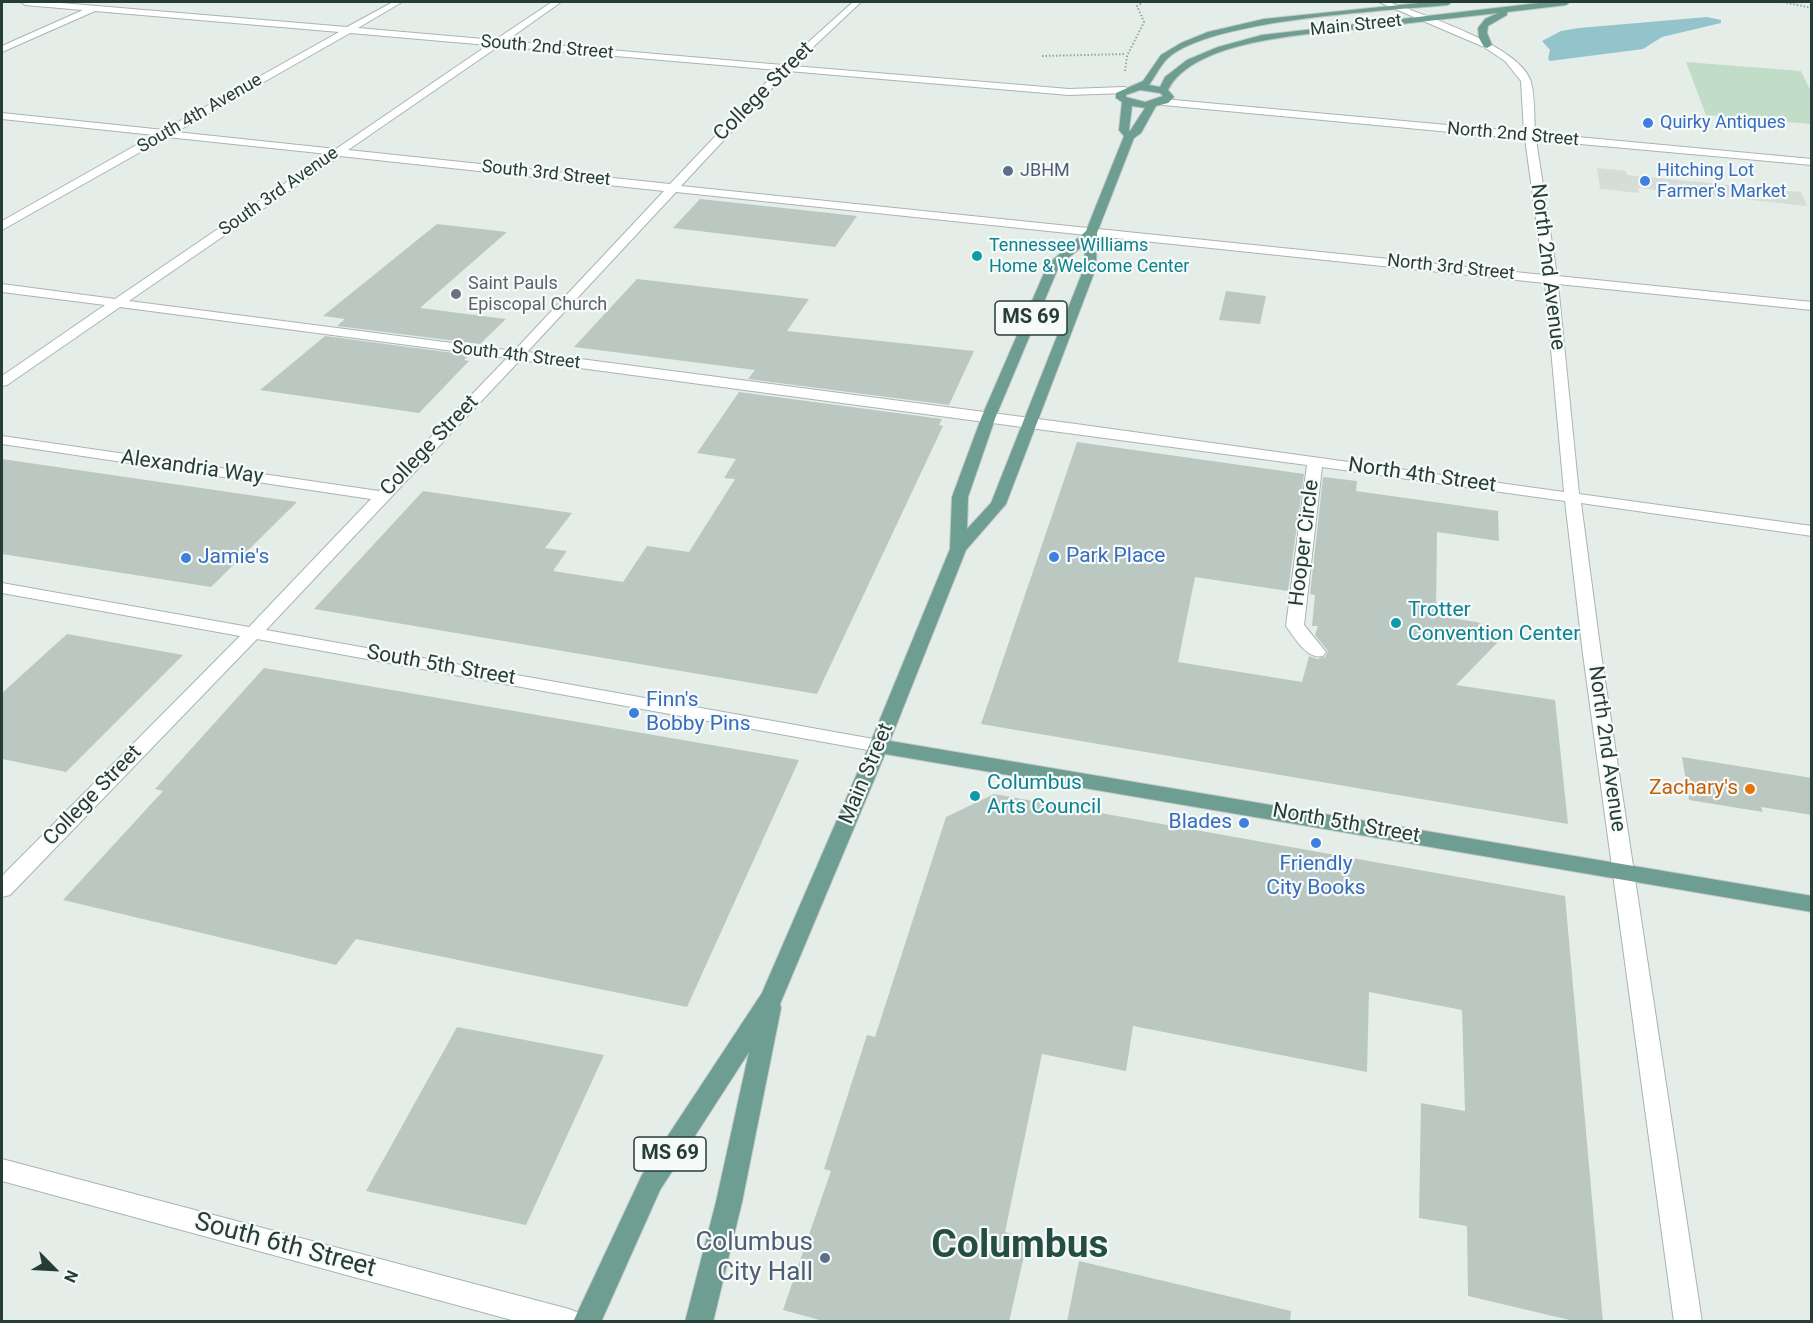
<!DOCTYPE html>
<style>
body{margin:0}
#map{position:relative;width:1813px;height:1323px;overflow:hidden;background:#e5ede9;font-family:Roboto,sans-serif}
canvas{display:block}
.frame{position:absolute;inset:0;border:3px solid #263d37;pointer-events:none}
.north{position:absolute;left:24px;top:1239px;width:60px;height:60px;-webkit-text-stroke:4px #f6faf8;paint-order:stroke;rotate:114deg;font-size:16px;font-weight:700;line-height:24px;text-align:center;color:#263d37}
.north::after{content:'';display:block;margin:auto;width:21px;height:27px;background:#263d37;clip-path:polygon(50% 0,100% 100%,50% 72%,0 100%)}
</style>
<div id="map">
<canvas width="1813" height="1323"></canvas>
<div class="frame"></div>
<div class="north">N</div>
</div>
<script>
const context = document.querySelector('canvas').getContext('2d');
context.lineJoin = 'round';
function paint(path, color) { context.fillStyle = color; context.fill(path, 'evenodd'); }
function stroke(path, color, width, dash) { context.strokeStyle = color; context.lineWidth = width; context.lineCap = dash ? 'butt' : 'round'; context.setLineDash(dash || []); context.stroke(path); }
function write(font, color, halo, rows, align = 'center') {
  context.font = font + ' Roboto,sans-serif'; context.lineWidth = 4.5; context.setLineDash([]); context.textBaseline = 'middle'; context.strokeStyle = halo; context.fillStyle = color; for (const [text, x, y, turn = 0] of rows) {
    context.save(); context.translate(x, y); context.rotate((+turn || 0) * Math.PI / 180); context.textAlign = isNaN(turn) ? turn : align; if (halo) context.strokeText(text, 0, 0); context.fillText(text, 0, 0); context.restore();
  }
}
paint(new Path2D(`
 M1597,168L1626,171L1627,175L1801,192L1807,206L1638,188L1639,193L1600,189Z`), '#d4ddd8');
paint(new Path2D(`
 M1686,62L1801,71L1811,92V124L1706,115Z`), '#c1dcc7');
paint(new Path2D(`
 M1707,17L1721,20V23L1662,37L1643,49L1550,61L1548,59L1550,50L1542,41L1561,31L1579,28Z`), '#93c4cc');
paint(new Path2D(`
 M700,199L857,216L835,247L673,228Z
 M437,224L507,232L420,308L506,319L480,344L337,326L345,319L323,316Z
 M637,279L809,299L787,331L974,351L949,405L748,379L755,370L574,347Z
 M1226,291L1266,296L1260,324L1219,320Z
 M325,336L469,355L464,360L469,361L419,413L260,390Z
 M739,392L942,419L939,425L943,426L817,694L314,609L423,491L572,513L545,548L567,551L553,571L623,582L647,546L689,552L735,479L724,478L736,459L697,453Z
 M1077,442L1304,474L1288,591L1195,577L1178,662L1302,682L1309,656L1317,659L1325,657L1328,651L1315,635L1318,626H1312L1315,595L1310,594L1323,477L1357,481L1356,491L1498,511L1499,541L1437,532L1436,616L1477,622L1490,628L1501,639L1456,685L1555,700L1568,824L981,724Z
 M2,459L297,502L211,587L2,554Z
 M67,634L183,655L66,772L2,759V693Z
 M264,668L799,760L687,1007L356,939L336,965L63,900L163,791L155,789Z
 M1682,757L1812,778V815L1761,807L1763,812L1689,800Z
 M994,794L1565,896L1603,1322H1578L1468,1296L1467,1226L1419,1218L1421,1103L1465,1111L1462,1010L1369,992L1367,1072L1133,1026L1126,1071L1042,1054L1005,1232L1028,1238L1009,1322H827L783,1310L831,1171L824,1169L867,1035L875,1037L946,817Z
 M457,1027L604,1055L526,1225L366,1191Z
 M1079,1261L1291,1311L1290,1322H1067Z`), '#bbc8c2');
const minor = new Path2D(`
 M21,2H49L347,27L393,2H402L358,28L495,40L552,2H561L506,41L783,65L853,2H861L793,66L1069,89L1125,87L1130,90L1125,93L1069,95L788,71L681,186L1544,275L1525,139L1163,105L1158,102L1163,99L1524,132L1521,81L1505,61L1484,47L1379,2H1389C1423,15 1521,46 1531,82C1535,98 1534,117 1535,133L1812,159V165L1536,140L1557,276L1812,302V310L1558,284L1579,494L1812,526V536L1581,503L1601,654L1702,1322H1674L1583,654L1565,501L1322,467L1304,625L1326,652L1323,656C1307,660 1295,638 1286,626L1307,465L520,360L266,630L879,740L886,741L889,746L886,751L879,752L257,639L10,895L2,897V876L240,636L2,593V583L249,627L371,499L2,444V436L379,491L507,358L120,307L7,385L2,386V376L105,305L2,292V284L115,299L328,154L167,137L2,230V221L154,135L2,119V113L164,130L339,32L95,11L2,52V46L83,10L25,5ZM350,33L488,45L336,149L176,132ZM499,46L778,70L670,184L348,150ZM340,156L664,191L514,351L129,301ZM676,192L1545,283L1564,492L1076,424L527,352Z
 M2,1159L569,1309L579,1313L583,1322H519L2,1181Z`);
const major = new Path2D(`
 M1429,2H1452L1448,5C1386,11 1209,19 1167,59C1160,66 1155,77 1149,85L1160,87L1165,77L1187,60L1218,47L1262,35L1548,2H1570L1566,5L1507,12V15L1488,26L1487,33L1492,45L1487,48L1484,47L1479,38L1478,28L1485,19L1498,13C1454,18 1410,23 1366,28C1315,34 1194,38 1168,90L1174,97L1168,103L1156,106L1141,133L1134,138L1097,233L1096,268L1006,504L966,550L890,741L1812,896V912L885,754L780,1004L781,1008L742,1202L713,1322H685L716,1202L749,1052L660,1190L601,1322H573L642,1175L762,993L869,746L950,549L952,497L982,416L1048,264L1086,231L1124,136L1119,130L1122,102L1116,98V93L1143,81L1161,55L1181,43L1208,32L1264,19ZM1140,90L1160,93L1163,96L1145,102L1126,97V95ZM1132,106L1145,108L1130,131L1129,130ZM1085,244L1084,268L991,503L967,529L968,497L996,416L1059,266Z`);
stroke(minor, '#a8b5b0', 2);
stroke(major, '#c2c9c7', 2);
stroke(new Path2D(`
 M1783,2L1812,8
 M1042,56L1126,54
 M1125,71L1127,56L1144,22L1137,6L1142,3L1137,2`), '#89ada1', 2, [1.5, 2]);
paint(minor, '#fff');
paint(major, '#6e9e91');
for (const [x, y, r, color] of [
 [1648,123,6,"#3f7fe0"],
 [1008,171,6,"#5c6f8a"],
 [1645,181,6,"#3f7fe0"],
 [977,256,6,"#0f9aa8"],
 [456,294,6,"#6b7280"],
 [1054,557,6,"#3f7fe0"],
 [186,558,6,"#3f7fe0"],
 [1396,623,6,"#0f9aa8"],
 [634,713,6,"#3f7fe0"],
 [1750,789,6,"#e8710a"],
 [975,796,6,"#0f9aa8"],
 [1244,823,6,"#3f7fe0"],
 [1316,843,6,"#3f7fe0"],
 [825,1258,6,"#5c6f8a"]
]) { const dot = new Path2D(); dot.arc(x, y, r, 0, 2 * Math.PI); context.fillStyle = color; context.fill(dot); stroke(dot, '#f6faf8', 2); }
write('18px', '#263d37', '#f6faf8', [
 ["Main Street",1356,26,-6],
 ["South 2nd Street",547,48,5],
 ["South 4th Avenue",200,114,-30],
 ["North 2nd Street",1513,135,5],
 ["South 3rd Street",546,174,6],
 ["South 3rd Avenue",279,192,-35],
 ["North 3rd Street",1451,268,6],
 ["South 4th Street",516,356,7]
]);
write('18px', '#366cbe', '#f6faf8', [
 ["Quirky Antiques",1660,123],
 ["Hitching Lot",1657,171],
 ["Farmer's Market",1657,192]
], 'left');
write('18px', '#4e5e75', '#f6faf8', [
 ["JBHM",1020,171]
], 'left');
write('18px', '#0d838f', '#f6faf8', [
 ["Tennessee Williams",989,246],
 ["Home & Welcome Center",989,267]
], 'left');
write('18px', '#5b616d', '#f6faf8', [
 ["Saint Pauls",468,284],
 ["Episcopal Church",468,305]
], 'left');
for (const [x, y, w] of [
 [1031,318,72],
 [670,1154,72]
]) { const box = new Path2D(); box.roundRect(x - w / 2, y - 17, w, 34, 4.5); context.fillStyle = '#f6faf8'; context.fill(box); stroke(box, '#263d37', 1.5); }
write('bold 20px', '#263d37', null, [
 ["MS 69",1031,318],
 ["MS 69",670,1154]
]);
write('21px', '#263d37', '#f6faf8', [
 ["College Street",764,92,-45],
 ["North 2nd Avenue",1547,267,83],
 ["College Street",430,446,-46],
 ["Alexandria Way",192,468,8],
 ["North 4th Street",1422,476,8],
 ["Hooper Circle",1305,543,-83],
 ["South 5th Street",441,666,10],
 ["North 2nd Avenue",1606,749,82],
 ["Main Street",867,774,-67],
 ["College Street",93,796,-46],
 ["North 5th Street",1346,824,10]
]);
write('21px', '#366cbe', '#f6faf8', [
 ["Park Place",1066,557],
 ["Jamie's",198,558],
 ["Finn's",646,701],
 ["Bobby Pins",646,725],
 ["Blades",1232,823,"right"],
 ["Friendly",1316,865,"center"],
 ["City Books",1316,889,"center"]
], 'left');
write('21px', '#0d838f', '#f6faf8', [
 ["Trotter",1408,611],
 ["Convention Center",1408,635],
 ["Columbus",987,784],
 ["Arts Council",987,808]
], 'left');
write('21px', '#c56008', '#f6faf8', [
 ["Zachary's",1738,789]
], 'right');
write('26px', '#4e5e75', '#f6faf8', [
 ["Columbus",813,1243],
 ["City Hall",813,1273]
], 'right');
write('26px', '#263d37', '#f6faf8', [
 ["South 6th Street",285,1246,15]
]);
write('bold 39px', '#244e43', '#f6faf8', [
 ["Columbus",1020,1247]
]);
</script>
